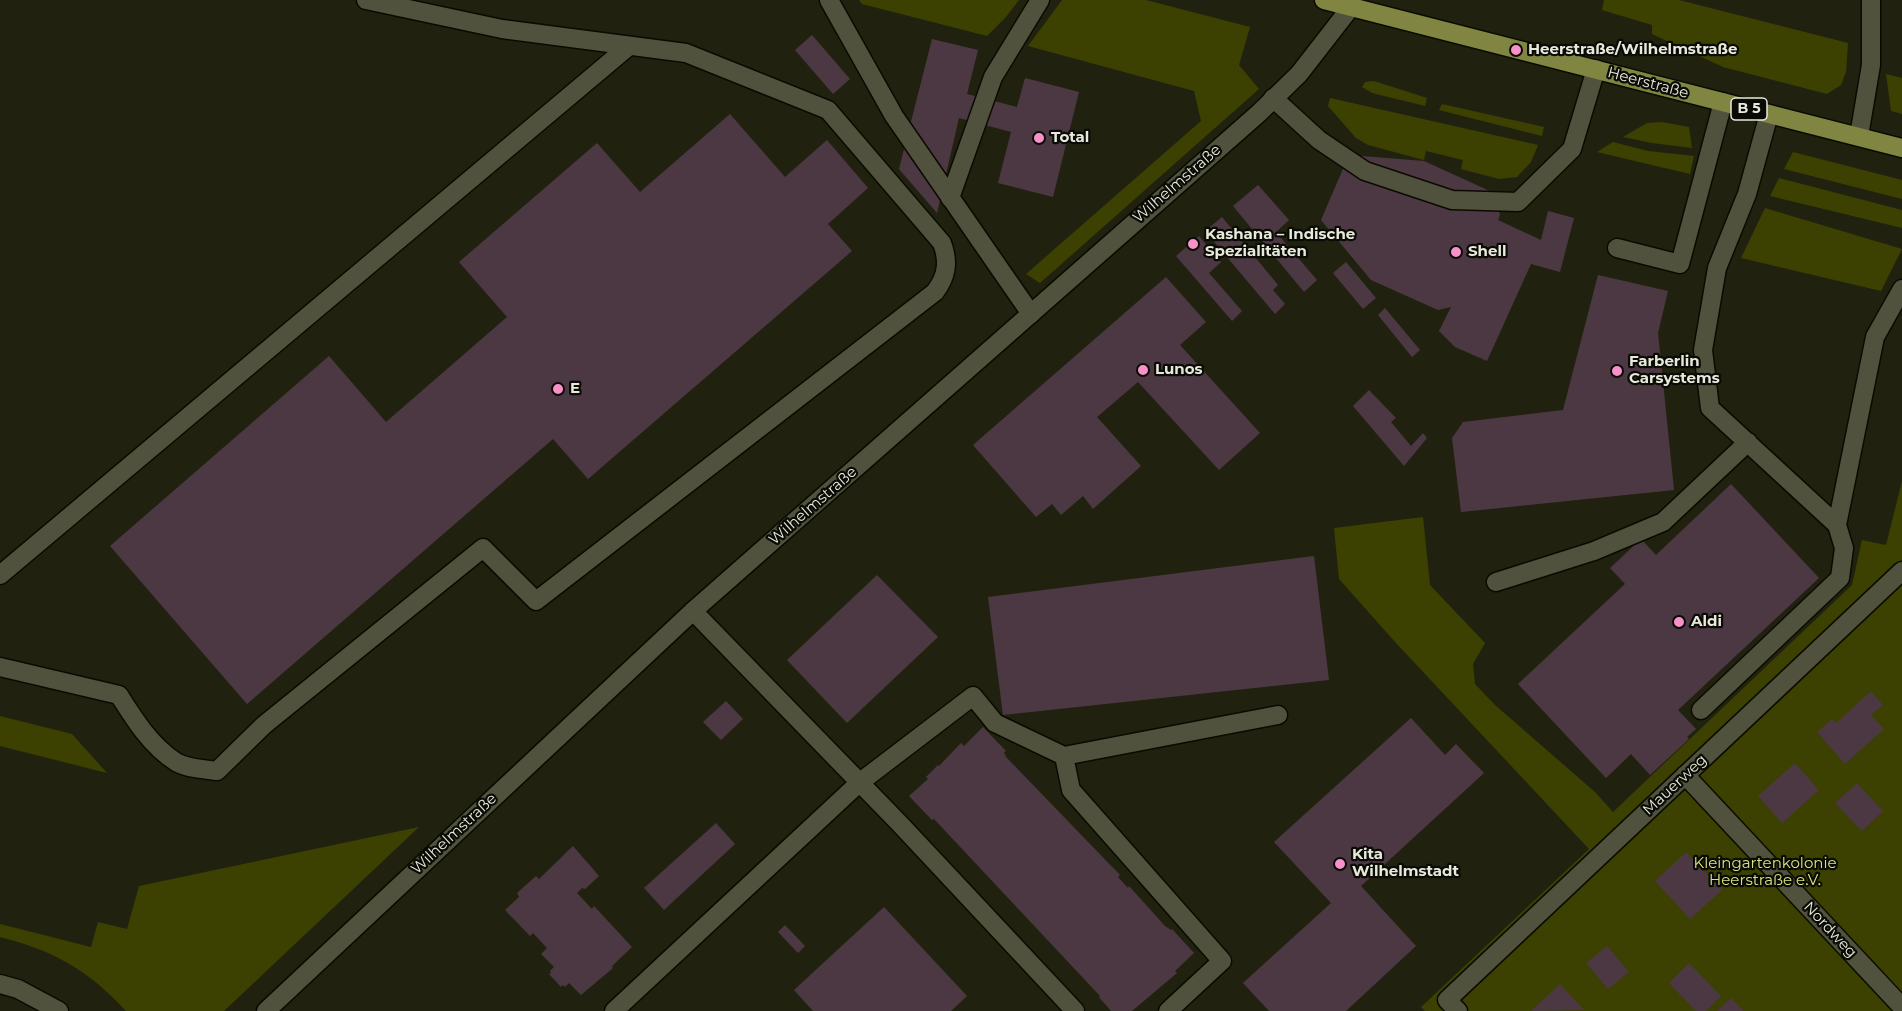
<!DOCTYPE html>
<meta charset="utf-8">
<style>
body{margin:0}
canvas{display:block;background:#20220f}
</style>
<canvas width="1902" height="1011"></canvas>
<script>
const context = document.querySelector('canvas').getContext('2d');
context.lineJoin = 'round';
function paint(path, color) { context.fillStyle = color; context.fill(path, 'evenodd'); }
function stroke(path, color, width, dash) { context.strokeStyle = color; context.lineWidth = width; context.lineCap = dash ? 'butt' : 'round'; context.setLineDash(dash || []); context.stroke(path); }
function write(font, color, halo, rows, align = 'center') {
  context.font = font + ' Montserrat,sans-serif'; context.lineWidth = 4.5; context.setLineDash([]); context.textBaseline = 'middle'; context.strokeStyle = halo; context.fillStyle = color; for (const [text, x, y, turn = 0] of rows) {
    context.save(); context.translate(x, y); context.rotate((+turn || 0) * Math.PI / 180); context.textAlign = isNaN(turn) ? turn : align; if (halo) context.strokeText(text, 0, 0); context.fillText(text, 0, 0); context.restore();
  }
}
paint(new Path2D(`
 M859,0H1019L1006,17L987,36L862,4Z
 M1062,0H1146L1250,27L1239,65L1259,89L1040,283L1026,274L1201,121L1194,91L1028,46Z
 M1604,0H1679L1848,43L1846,72L1841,85L1827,94L1723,67L1652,34V25L1602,10Z
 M1886,74L1902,78V114L1891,111Z
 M1374,81L1427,98L1425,106L1372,93L1362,87L1365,82Z
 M1330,98L1538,145L1531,162L1517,177L1499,179L1461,169L1463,160L1426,151L1424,160L1368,145L1356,138L1328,106Z
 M1442,104L1544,127L1542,136L1439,110Z
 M1662,122L1689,127L1692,148L1652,143L1623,137L1647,123Z
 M1613,142L1648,151L1694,156L1690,174L1597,152Z
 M1793,152L1902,180V199L1784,169Z
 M1779,178L1902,210V228L1770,196Z
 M1765,208L1902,249L1881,291L1741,258Z
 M1902,481V1011H1425L1421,1007L1589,849L1396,643L1339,579L1334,528L1423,517L1430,585L1485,643L1473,664L1475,684L1495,705L1595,792L1613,812L1852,585L1862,540L1886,545Z
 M0,716L72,734L107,773L0,746Z
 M419,827L224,1011H126C88,970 55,951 0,937V924L91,947L98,922L127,929L139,886Z`), '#3c4001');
paint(new Path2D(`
 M812,35L850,79L833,94L795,50Z
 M932,39L978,50L967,94L1017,107L1025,78L1079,92L1053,197L998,183L1011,132L959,118L937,213L899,169Z
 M730,114L785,177L827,140L868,188L828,224L852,251L588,479L553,439L247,704L110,546L329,356L386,422L507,317L459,262L597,143L640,192Z
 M1349,155L1424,161L1492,192L1500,215L1498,220L1541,240L1548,211L1574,218L1560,272L1531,264L1487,361L1455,347L1439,331L1451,307L1438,310L1371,280L1321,220Z
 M1258,185L1289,220L1276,232L1317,280L1304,292L1233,206Z
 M1222,217L1278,285L1273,290L1285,304L1275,314L1205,231Z
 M1199,236L1221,262L1209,273L1242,311L1232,321L1176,256Z
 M1346,262L1376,298L1363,309L1333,273Z
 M1598,275L1668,291L1658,333L1674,490L1461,512L1452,438L1463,422L1563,410Z
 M1166,277L1206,322L1180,345L1260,433L1219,470L1138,382L1097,417L1141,466L1093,509L1083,496L1061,515L1052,504L1036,517L973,445Z
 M1385,308L1420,350L1412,357L1378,315Z
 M1369,390L1396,418L1391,422L1411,446L1423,433L1427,438L1404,466L1353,406Z
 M1731,484L1819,578L1678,710L1696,729L1687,737L1689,739L1650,775L1631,754L1606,778L1518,684L1625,584L1610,568L1641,539L1656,555Z
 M1314,556L1329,680L1003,715L988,597Z
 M877,575L938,637L847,723L787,660Z
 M1871,691L1883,705L1871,715L1884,729L1845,764L1817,732L1832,719L1836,723Z
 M726,701L743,719L721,740L703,722Z
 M1411,718L1445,755L1456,744L1484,773L1361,886L1416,946L1346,1011H1269L1243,983L1331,903L1274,842Z
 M983,727L1006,751L1004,752L1006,757L1120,875L1118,877L1128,888L1129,886L1165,926L1171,930L1172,929L1194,953L1175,971L1177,973L1132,1011H1111L1099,997L1100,996L934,819L932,820L909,796L928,779L926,777L938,765L939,766L961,743L964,746Z
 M1795,763L1819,790L1782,823L1758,796Z
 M1857,783L1883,811L1862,831L1835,803Z
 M716,823L735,844L664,910L644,888Z
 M573,846L599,876L585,889L582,888L577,893L592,909L594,906L632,947L612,966L613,968L581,995L569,983L565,987L563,985L561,987L549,974L551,973L550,971L554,967L541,954L547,948L533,933L530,936L505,910L519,897L517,893L536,876L539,879Z
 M1686,852L1722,890L1690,919L1655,881Z
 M884,907L967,996L951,1011H813L794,990Z
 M785,925L805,946L798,953L778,932Z
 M1607,946L1629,972L1608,989L1586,963Z
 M1689,963L1721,996L1706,1011H1696L1669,983Z
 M1560,984L1584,1010L1531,1011Z
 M1731,998L1744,1011H1717Z`), '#4c3843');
const lane = new Path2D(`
 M829,0L894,116L1031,314
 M1273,98L1319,140L1365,171L1452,200L1518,202L1572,149L1596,69
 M1769,114L1747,194L1717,268L1703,350L1710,408L1837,525L1875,337L1902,289
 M1859,136L1871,65V0
 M950,198L993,77L1040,0
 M1617,248L1680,264L1723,102
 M1496,582L1594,551L1663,522L1748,442
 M693,611L900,824L1075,1011
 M0,667L119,695C134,719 151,746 176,762C188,769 204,769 217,771L264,725L483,548L536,601L935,292C947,276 949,262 942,243L828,110L686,53L502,29L366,0
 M1701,710L1840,578L1844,548L1837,525
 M1685,775L1902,1007
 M614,1011L859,783L973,696L995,723L1064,756
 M1168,1011L1222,961L1071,790L1064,756L1278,715
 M1458,1011L1447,1000L1902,571`);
const street = new Path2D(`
 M0,575L629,46
 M0,984L18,989L59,1011
 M266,1011L693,611L1259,113L1299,74L1351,7`);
const primary = new Path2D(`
 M1324,0L1902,148`);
stroke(lane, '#0a0b00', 21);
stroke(street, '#0a0b00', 21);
stroke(primary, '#0a0b00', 21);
stroke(lane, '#50523d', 18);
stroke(street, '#50523d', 18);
stroke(primary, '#808642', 18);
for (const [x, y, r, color] of [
 [1516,50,6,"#f890ca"],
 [1039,138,6,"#f890ca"],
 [1193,244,6,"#f890ca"],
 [1456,252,6,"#f890ca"],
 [1143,370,6,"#f890ca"],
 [1617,371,6,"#f890ca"],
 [558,389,6,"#f890ca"],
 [1679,622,6,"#f890ca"],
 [1340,864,6,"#f890ca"]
]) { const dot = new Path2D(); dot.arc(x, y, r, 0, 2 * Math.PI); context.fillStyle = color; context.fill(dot); stroke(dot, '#0a0b04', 2); }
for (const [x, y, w] of [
 [1749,109,36]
]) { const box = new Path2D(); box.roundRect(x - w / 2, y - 11, w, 22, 4.5); context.fillStyle = '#0a0b04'; context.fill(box); stroke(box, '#e8e9dd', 1.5); }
write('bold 14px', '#e8e9dd', null, [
 ["B 5",1749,109]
]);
write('bold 15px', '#e8e9dd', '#0a0b04', [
 ["Heerstraße/Wilhelmstraße",1528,50],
 ["Total",1051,138],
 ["Kashana – Indische",1205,235],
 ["Spezialitäten",1205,252],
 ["Shell",1468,252],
 ["Farberlin",1629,362],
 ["Carsystems",1629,379],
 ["Lunos",1155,370],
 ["E",570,389],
 ["Aldi",1691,622],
 ["Kita",1352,855],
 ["Wilhelmstadt",1352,872]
], 'left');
write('15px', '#e8e9dd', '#0a0b04', [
 ["Heerstraße",1648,83,15],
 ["Wilhelmstraße",1177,184,-41],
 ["Wilhelmstraße",813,506,-41],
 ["Mauerweg",1675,785,-43],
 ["Wilhelmstraße",454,834,-43],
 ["Nordweg",1830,930,47]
]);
write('15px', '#dae380', '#0a0b04', [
 ["Kleingartenkolonie",1765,864],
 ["Heerstraße e.V.",1765,881]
]);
</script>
